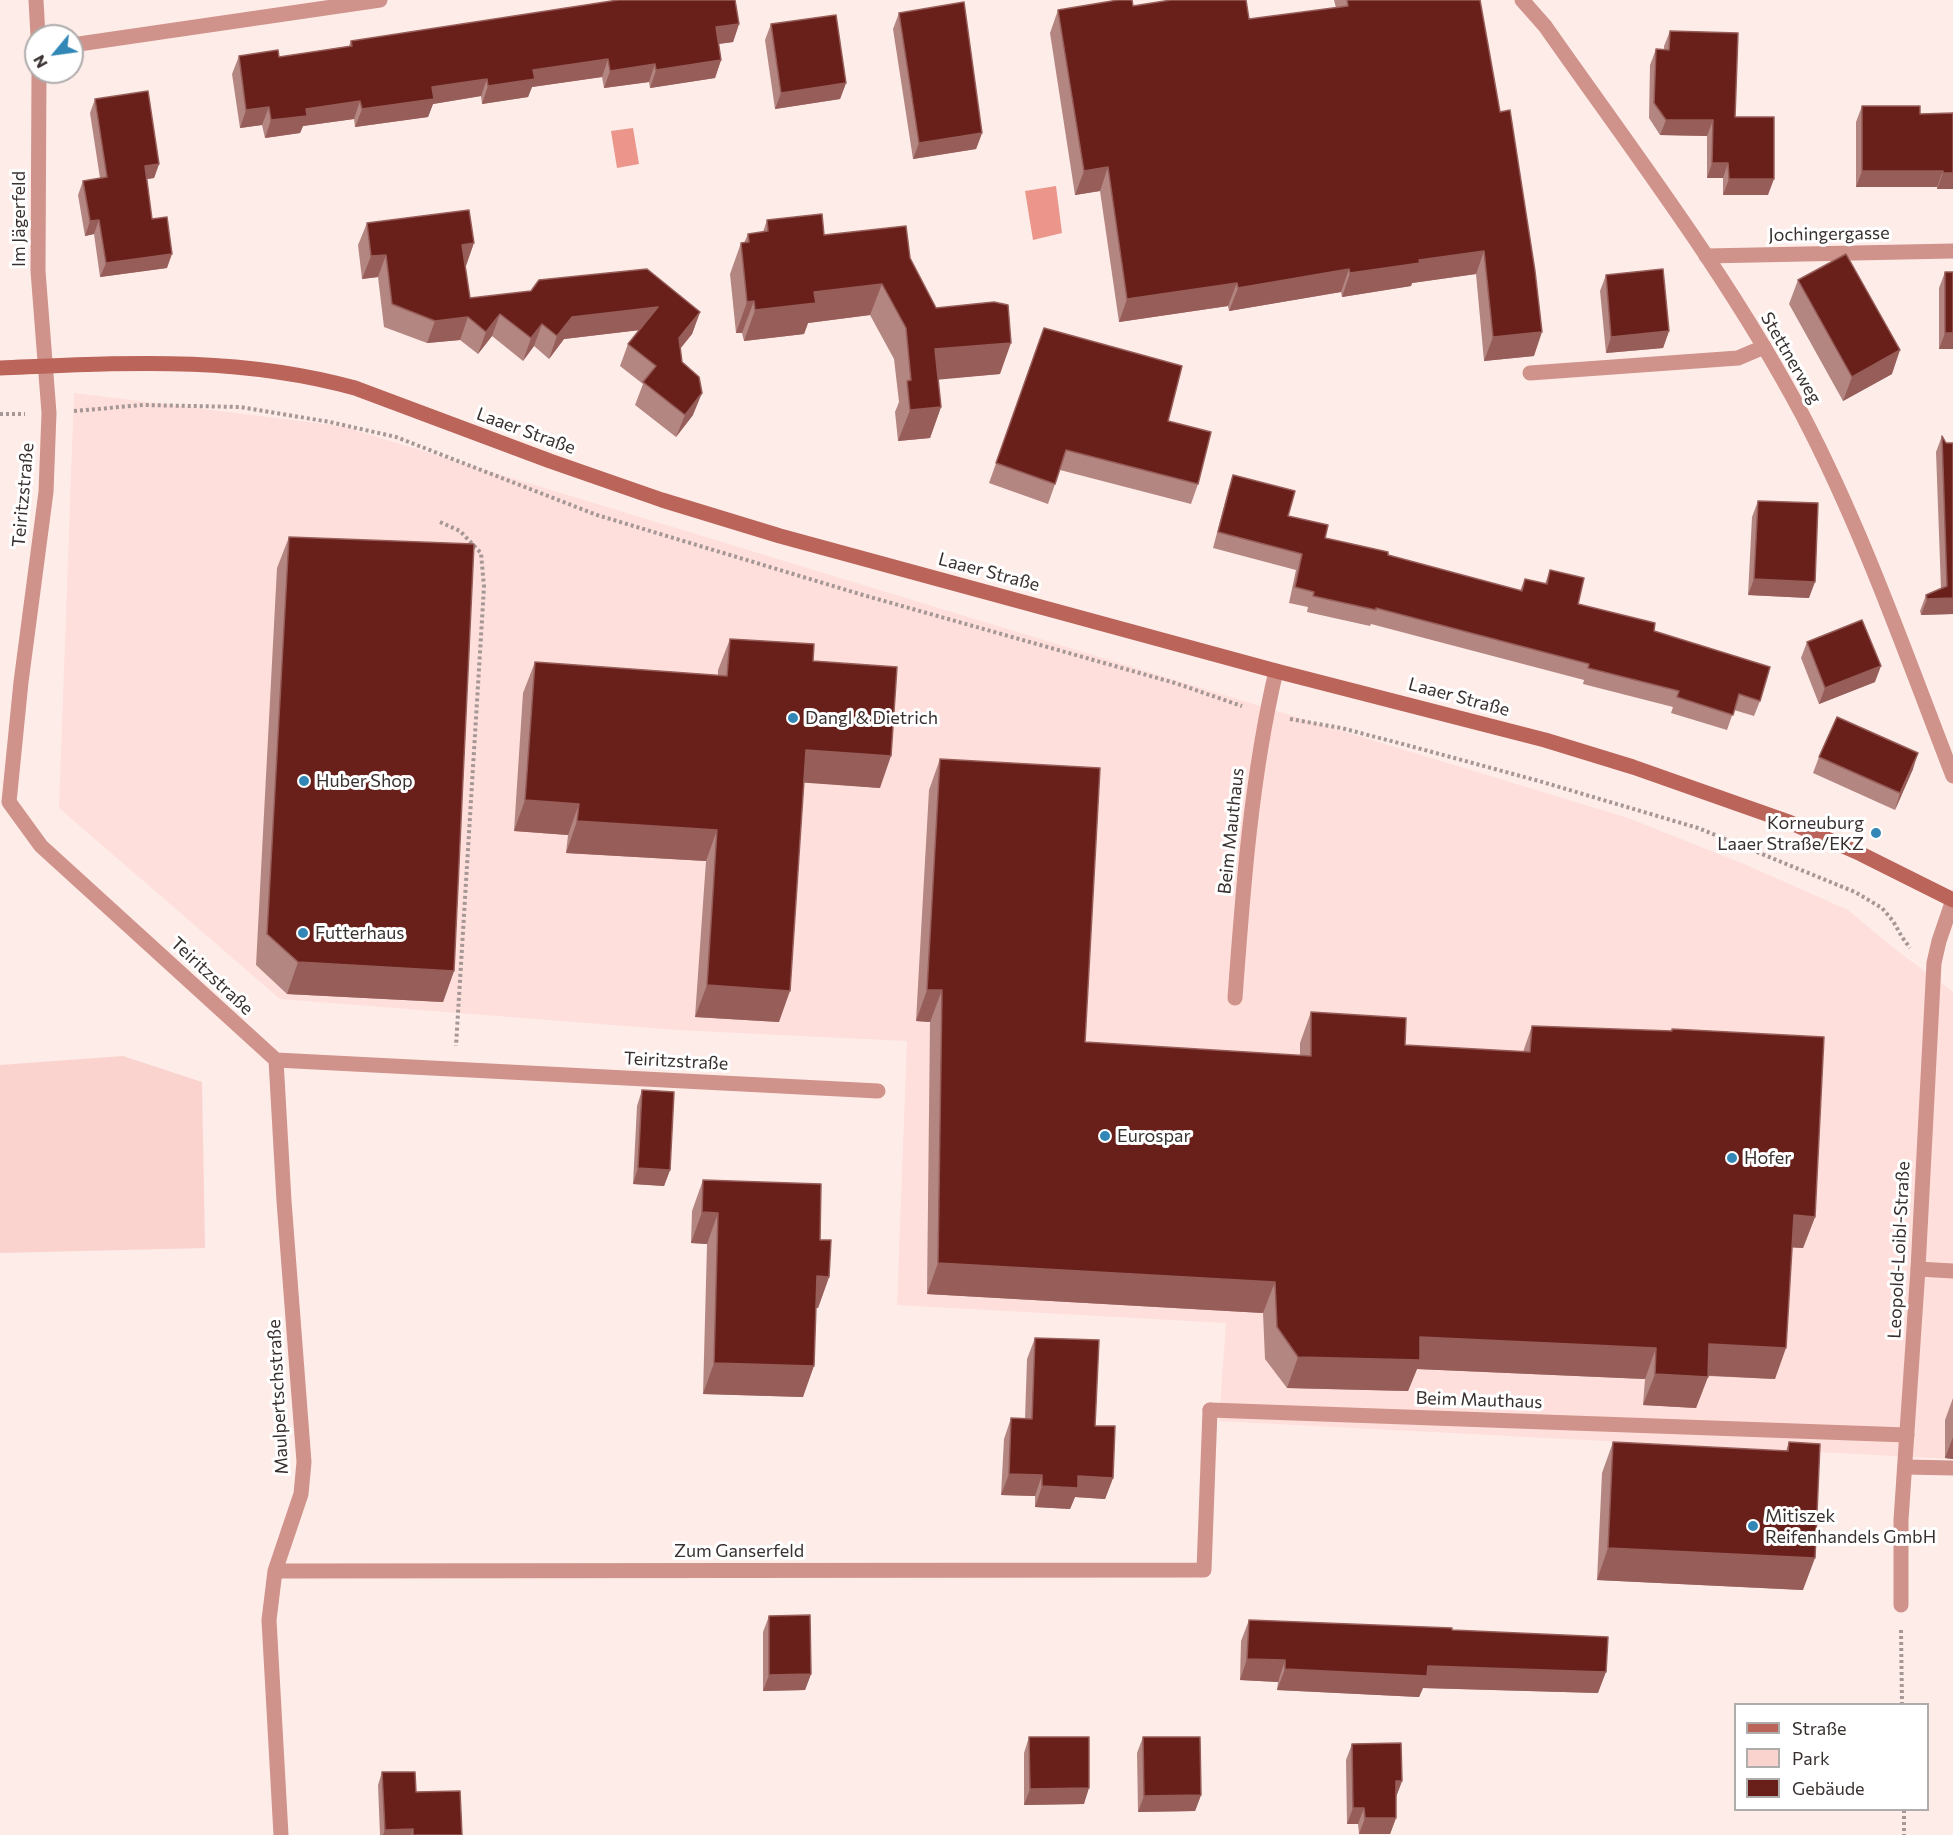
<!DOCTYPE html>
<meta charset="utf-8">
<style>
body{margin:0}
#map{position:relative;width:1953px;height:1835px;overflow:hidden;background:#feece9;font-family:Commissioner,sans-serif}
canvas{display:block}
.legend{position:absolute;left:1734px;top:1703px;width:195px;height:108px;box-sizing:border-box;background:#fff;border:2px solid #afacac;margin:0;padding:8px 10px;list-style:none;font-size:18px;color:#38302f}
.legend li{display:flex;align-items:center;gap:12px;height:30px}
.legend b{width:30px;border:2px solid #afacac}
.north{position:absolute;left:24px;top:24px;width:60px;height:60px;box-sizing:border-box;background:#fff;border:2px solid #afacac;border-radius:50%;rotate:241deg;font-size:16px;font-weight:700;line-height:24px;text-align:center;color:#38302f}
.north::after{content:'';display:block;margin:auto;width:21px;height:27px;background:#3287b7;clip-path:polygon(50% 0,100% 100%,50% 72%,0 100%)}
</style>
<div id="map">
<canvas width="1953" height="1835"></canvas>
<ul class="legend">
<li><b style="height:8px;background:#ba645a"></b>Straße</li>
<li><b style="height:16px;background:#fbd3ce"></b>Park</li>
<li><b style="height:16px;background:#69201b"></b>Gebäude</li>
</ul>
<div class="north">N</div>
</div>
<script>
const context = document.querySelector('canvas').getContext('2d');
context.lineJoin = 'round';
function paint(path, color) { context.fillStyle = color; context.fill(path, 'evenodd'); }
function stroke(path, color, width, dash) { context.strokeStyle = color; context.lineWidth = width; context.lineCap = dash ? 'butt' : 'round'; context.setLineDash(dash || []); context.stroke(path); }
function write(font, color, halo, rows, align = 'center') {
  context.font = font + ' Commissioner,sans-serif'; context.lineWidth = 6; context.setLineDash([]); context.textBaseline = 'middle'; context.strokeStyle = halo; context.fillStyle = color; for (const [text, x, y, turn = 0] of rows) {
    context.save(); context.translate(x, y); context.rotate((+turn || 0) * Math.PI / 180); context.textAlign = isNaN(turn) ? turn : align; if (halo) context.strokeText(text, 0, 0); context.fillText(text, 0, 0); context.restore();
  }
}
paint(new Path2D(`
 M74,393L341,426L1628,818L1744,864L1848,910L1896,950L1953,992V1459L1219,1421L1226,1323L897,1305L907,1041L677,1030L280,999L59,808Z`), '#fedfdb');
paint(new Path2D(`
 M123,1056L202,1082L205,1248L0,1253V1065Z`), '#fbd3ce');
paint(new Path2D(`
 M633,128L639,164L617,168L611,131Z
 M1056,186L1062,233L1033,240L1025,191Z`), '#eb958b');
stroke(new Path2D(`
 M74,411L143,405L240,407L330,422L396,437L597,515L863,595L1175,683L1242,706
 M0,414H25
 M440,522L460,531L481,553L484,587L456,1046
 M1290,719L1341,728L1399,743L1539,781L1698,828L1855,892L1882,908L1893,921L1902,937L1910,948
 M1901,1630L1902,1704
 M1904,1810V1835`), '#a59795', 4, [3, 3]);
stroke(new Path2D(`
 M1530,373L1738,358L1764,347
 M1918,1269L1953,1271
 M1210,1410L1907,1435
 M1905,1467L1953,1468`), '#d0938b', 15);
stroke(new Path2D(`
 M36,0L38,36
 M1522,0L1545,26C1634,153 1730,278 1803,416C1863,531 1906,655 1953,776
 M72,45L380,0
 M39,72L38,271L49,413L46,492L21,682L9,802L41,846L276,1060L878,1091
 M1706,256L1953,251
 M1235,998C1243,888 1251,778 1276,671
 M276,1060L284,1201L304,1462L301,1494L275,1571L269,1620L281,1835
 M275,1571L1204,1570L1210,1410
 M1901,1605V1520L1918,1269L1934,963L1939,941L1953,900`), '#d0938b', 15);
stroke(new Path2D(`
 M0,368C123,363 235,355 355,388L550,461L662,500L780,536L1276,671L1545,740L1633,767L1789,822L1861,854L1953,900`), '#ba645a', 15);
paint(new Path2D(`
 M1334,0H1480L1534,356L1484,361L1476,274L1412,283L1411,286L1342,297L1341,292L1229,311L1228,306L1119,322L1100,191L1075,195L1050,33L1058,10L1133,6L1249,19L1336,8Z
 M899,13L982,133L976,149L913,159L893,29Z
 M739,24L733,42L719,44L721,60L715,78L650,88L649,82L604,88L602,77L532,87L528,97L482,104L481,96L433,104L428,117L355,127L354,119L303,126L300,133L265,138L262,125L240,128L232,74L239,56L279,57L349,46L351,41Z
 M771,24L846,83L840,99L775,109L765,40Z
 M1670,31L1735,117L1768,195H1723V178H1707V136L1660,135L1649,118L1650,65L1656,49L1664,50V46Z
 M95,99L159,164L154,178L147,179L152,219L167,268L100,277L94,234L85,236L78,195L83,181L100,178L90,113Z
 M1862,106L1920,114L1953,113V189H1937V187H1856V122Z
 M767,220L910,258L936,308L1000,374L938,379L941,407L930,438L898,441L895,412L899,402L894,359L870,315L808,323L804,334L744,341L742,333H736L730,274L741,243H744L748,234L763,232Z
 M367,223L466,266H465L470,298L700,312L692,334L680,349L682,362L693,415L676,437L635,405L643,384L620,366L628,344L639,330L564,339L549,359L534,346L523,361L492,336L478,354L460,340L427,343L384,327L378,277L362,279L358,245Z
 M1945,272L1953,349H1939V288Z
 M1606,275L1669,331L1663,348L1606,353L1600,291Z
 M1798,280L1892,374L1843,401L1789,304Z
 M1044,328L1168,421L1198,484L1191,504L1060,470L1048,504L989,483Z
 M1942,436L1946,443H1953V614L1921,615L1920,611L1926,595L1941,589L1936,452Z
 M1233,475L1288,516L1325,538L1520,591L1525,579L1545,584L1550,570L1578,604L1654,631L1760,701L1754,716L1734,710L1727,730L1671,713L1673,707L1583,684L1584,680L1371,624L1370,626L1307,612L1308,607L1289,603L1296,570L1213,548L1228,491Z
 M1758,501L1809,598L1748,595L1752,517Z
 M289,537L454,971L443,1002L287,994L256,965L277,568Z
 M730,639L813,661L880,788L804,782L779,1022L695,1017L706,861L566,853L568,835L514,831L523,693L535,662L718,675V670Z
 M1807,642L1875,682L1819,704L1801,658Z
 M1819,757L1913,769L1895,810L1813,773Z
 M940,759L1085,1042L1300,1056V1043L1311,1012L1405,1045L1523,1052L1532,1026L1815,1217L1803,1248L1792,1247L1775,1379L1708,1376L1696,1408L1643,1405L1645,1379L1417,1369L1408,1391L1287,1388L1265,1359L1263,1313L927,1294L930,1022L916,1021L929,790Z
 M642,1090L670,1170L664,1186L633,1184L637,1106Z
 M703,1180L820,1240L829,1277L818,1308H816L803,1397L703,1394L707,1244L691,1243L692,1211Z
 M1035,1338L1095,1426L1113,1478L1105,1499L1075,1497L1070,1509L1035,1507V1496L1001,1495L1004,1439L1011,1418L1025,1419L1027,1359Z
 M1953,1398V1459L1945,1458V1420Z
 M1613,1442L1786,1451L1789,1442L1803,1590L1597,1580L1602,1473Z
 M769,1616L811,1674L805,1690L763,1691V1632Z
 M1249,1620L1452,1630L1598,1693L1423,1688L1419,1697L1277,1690L1278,1682L1240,1680L1241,1641Z
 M1029,1737L1084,1804L1024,1805V1753Z
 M1143,1737L1201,1795L1195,1811L1138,1812L1137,1753Z
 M1352,1744L1402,1781L1396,1797V1818L1390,1834H1359L1358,1824H1347L1346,1760Z
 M382,1772L416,1792L462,1835H380L378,1785Z`), '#b48682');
paint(new Path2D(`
 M739,24L733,42L710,45L716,27Z
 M608,59L602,77L532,87L528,97L482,104L488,86L533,70Z
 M721,60L715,78L650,88L656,70Z
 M655,64L649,82L604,88L610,71Z
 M487,79L481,96L433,104L428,117L355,127L362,109L432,87Z
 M846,83L840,99L775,109L781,93Z
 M360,101L354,119L303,126L300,133L265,138L271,120L306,109Z
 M269,107L262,125L240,128L246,110Z
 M1666,120H1713L1707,136L1660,135Z
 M982,133L976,149L913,159L919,143Z
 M1712,163H1728L1723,178H1707Z
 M159,164L154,178L140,180L145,166Z
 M1108,167L1100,191L1075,195L1084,171Z
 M1862,171H1943L1937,187H1856Z
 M1943,173H1953V189H1937Z
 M1729,179H1774L1768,195H1723Z
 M99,220L94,234L85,236L90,221Z
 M474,243L466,266L454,267L462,245Z
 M1484,251L1476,274L1412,283L1411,286L1342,297L1350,273L1419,260Z
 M172,254L167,268L100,277L106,263Z
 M386,255L378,277L362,279L371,256Z
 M1349,269L1341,292L1229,311L1238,288Z
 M1237,283L1228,306L1119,322L1127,299Z
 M882,284L870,315L808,323L804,334L744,341L755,310L814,292Z
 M754,301L742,333H736L747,302Z
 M658,307L649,329L564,339L549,359L557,336L572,317Z
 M700,312L692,334L671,360L679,338Z
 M500,314L492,336L478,354L486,332Z
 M468,317L460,340L427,343L435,321Z
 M542,324L534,346L523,361L531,338Z
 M1669,331L1663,348L1606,353L1611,337Z
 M1542,332L1534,356L1484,361L1493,337Z
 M1945,333H1953V349H1939Z
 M1011,343L1000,374L924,381L935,349Z
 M1900,350L1892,374L1843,401L1852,377Z
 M702,393L693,415L676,437L685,415Z
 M941,407L930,438L898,441L910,410Z
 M1754,579L1815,582L1809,598L1748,595Z
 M1953,598V614L1921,615L1927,599Z
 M1881,666L1875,682L1819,704L1825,688Z
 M806,750L891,756L880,788L795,782Z
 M1918,753L1913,769L1895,810L1900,793Z
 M525,800L579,804L568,835L514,831Z
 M577,821L717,830L706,861L566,853Z
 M298,962L454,971L443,1002L287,994Z
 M707,985L790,991L779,1022L695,1017Z
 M927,990H942L930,1022L916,1021Z
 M638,1168L670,1170L664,1186L633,1184Z
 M702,1212L718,1213L707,1244L691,1243Z
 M1794,1215L1815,1217L1803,1248L1782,1247Z
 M938,1263L1275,1282L1263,1313L927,1294Z
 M817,1276L829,1277L818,1308H806Z
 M1420,1337L1656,1348L1645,1379L1417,1369L1408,1391L1287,1388L1298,1357Z
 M1709,1344L1786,1348L1775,1379L1698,1375Z
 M714,1363L814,1366L803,1397L703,1394Z
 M1655,1374L1708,1377L1696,1408L1643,1405Z
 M1953,1437V1459L1945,1458Z
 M1009,1474L1042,1475L1035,1496L1001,1495Z
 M1078,1476L1113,1478L1105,1499L1075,1497L1070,1509L1035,1507L1042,1486Z
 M1608,1548L1815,1558L1803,1590L1597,1580Z
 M1247,1659L1285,1660L1278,1682L1240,1680Z
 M1428,1666L1606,1672L1598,1693L1423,1688L1419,1697L1277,1690L1285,1669Z
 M811,1674L805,1690L763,1691L769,1675Z
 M1396,1781H1402L1396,1797Z
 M1089,1788L1084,1804L1024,1805L1030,1789Z
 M1201,1795L1195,1811L1138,1812L1144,1796Z
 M1353,1808H1364L1358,1824H1347Z
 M1365,1818H1396L1390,1834H1359Z
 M413,1829L411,1835H383L385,1830Z`), '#965d59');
const building = new Path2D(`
 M618,0H735L739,24L716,27L721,60L656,70L655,64L610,71L608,59L533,70L535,79L488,86L487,79L432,87L434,99L362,109L360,101L306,109L307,116L271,120L269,107L246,110L239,56L278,50L279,57L352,46L351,41Z
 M1118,0H1132L1133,6L1171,0H1246L1249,19L1348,6L1347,0H1480L1500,112L1510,110L1535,271L1542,332L1493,337L1484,251L1419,260L1420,263L1350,273L1349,269L1238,288L1237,283L1127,299L1108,167L1084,171L1058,10Z
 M964,2L982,133L919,143L899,13Z
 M836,15L846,83L781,93L771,24Z
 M1670,31L1738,33L1735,117H1774V179H1729L1728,163H1712L1713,120H1666L1654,103L1656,49L1669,50Z
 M148,91L159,164L145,166L152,219L167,217L172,254L106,263L99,220L90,221L83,181L107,177L95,99Z
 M1862,106H1920V114L1953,113V173H1943V171H1862Z
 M469,210L474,243L462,245L470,298L531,291L539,280L647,269L700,312L679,338L682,362L699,377L702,393L685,415L643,382L656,366L628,344L658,307L572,317L557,336L542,324L531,338L500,314L486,332L468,317L435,321L392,304L386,255L371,256L367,223Z
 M822,214L824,235L906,226L910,258L936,308L994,302L1008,305L1011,343L935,349L941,407L910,410L907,381L911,380L906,328L882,284L814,292L816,303L755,310L754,301L747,302L741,243L749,242L748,234L768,231L767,220Z
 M1846,254L1900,350L1852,377L1798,280Z
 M1663,269L1669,331L1611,337L1606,275Z
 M1945,272H1953V333H1945Z
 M1044,328L1182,366L1168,421L1211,432L1198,484L1066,450L1055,484L996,463Z
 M1942,436L1946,443H1953V598L1927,599L1926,595L1947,586Z
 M1233,475L1295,491L1288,516L1328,525L1325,538L1388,552V555L1522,591L1525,579L1547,584L1550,570L1584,578L1578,604L1655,623L1654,631L1770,667L1760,701L1739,694L1733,715L1677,697L1679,691L1588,668L1589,664L1376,608V610L1313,596L1314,592L1295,587L1302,554L1218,532Z
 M1758,501L1818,503L1815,582L1754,579Z
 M289,537L474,544L454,971L298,962L267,934Z
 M1862,620L1881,666L1825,688L1807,642Z
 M730,639L814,644L813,661L897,667L891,756L806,750L790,991L707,985L717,830L577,821L579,804L525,800L535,662L727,676Z
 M1837,717L1918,753L1900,793L1819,757Z
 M940,759L1100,768L1085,1042L1311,1056V1012L1406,1018L1405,1045L1530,1052L1532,1026L1672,1031V1029L1824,1037L1815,1217L1794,1215L1786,1348L1709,1344L1708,1377L1655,1374L1656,1348L1420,1337V1360L1298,1357L1277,1327L1275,1282L938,1263L942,990H927Z
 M642,1090L674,1092L670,1170L638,1168Z
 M703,1180L821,1184L820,1240H831L829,1277L817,1276L814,1366L714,1363L718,1213L702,1212Z
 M1035,1338L1099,1340L1095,1426H1115L1113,1478L1078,1476V1488L1042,1486V1475L1009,1474L1011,1418L1032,1419Z
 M1613,1442L1788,1451L1789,1442L1820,1444L1815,1558L1608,1548Z
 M810,1615L811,1674L769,1675V1616Z
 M1249,1620L1452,1628V1630L1608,1637L1606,1672L1428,1666L1427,1676L1285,1669V1660L1247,1659Z
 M1029,1737H1089V1788L1030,1789Z
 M1143,1737H1200L1201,1795L1144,1796Z
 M1401,1743L1402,1781H1396V1818H1365L1364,1808H1353L1352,1744Z
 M382,1772H415L416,1792L460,1791L462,1835H413V1829L385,1830Z`);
paint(building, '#69201b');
stroke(building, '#965d59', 1.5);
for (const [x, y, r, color] of [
 [793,718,6,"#3287b7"],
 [304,781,6,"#3287b7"],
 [1876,833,6,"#3287b7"],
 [303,933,6,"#3287b7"],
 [1105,1136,6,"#3287b7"],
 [1732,1158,6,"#3287b7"],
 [1753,1526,6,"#3287b7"]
]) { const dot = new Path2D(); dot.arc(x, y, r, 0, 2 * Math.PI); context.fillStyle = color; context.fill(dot); stroke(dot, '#fff', 2); }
write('18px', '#38302f', '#fff', [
 ["Im Jägerfeld",19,219,-90],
 ["Jochingergasse",1829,234,-1],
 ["Stettnerweg",1791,358,60],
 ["Laaer Straße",526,431,20],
 ["Teiritzstraße",23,495,-85],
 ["Laaer Straße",989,572,15],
 ["Laaer Straße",1459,697,15],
 ["Beim Mauthaus",1231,831,-84],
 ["Teiritzstraße",212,976,43],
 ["Teiritzstraße",676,1061,3],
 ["Leopold-Loibl-Straße",1899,1250,-87],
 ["Maulpertschstraße",278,1397,-93],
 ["Beim Mauthaus",1479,1400,2],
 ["Zum Ganserfeld",739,1551]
]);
write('18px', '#38302f', '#fff', [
 ["Dangl & Dietrich",805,718],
 ["Huber Shop",316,781],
 ["Korneuburg",1864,823,"right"],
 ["Laaer Straße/EKZ",1864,844,"right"],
 ["Futterhaus",315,933],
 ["Eurospar",1117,1136],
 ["Hofer",1744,1158],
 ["Mitiszek",1765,1516],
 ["Reifenhandels GmbH",1765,1537]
], 'left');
</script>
